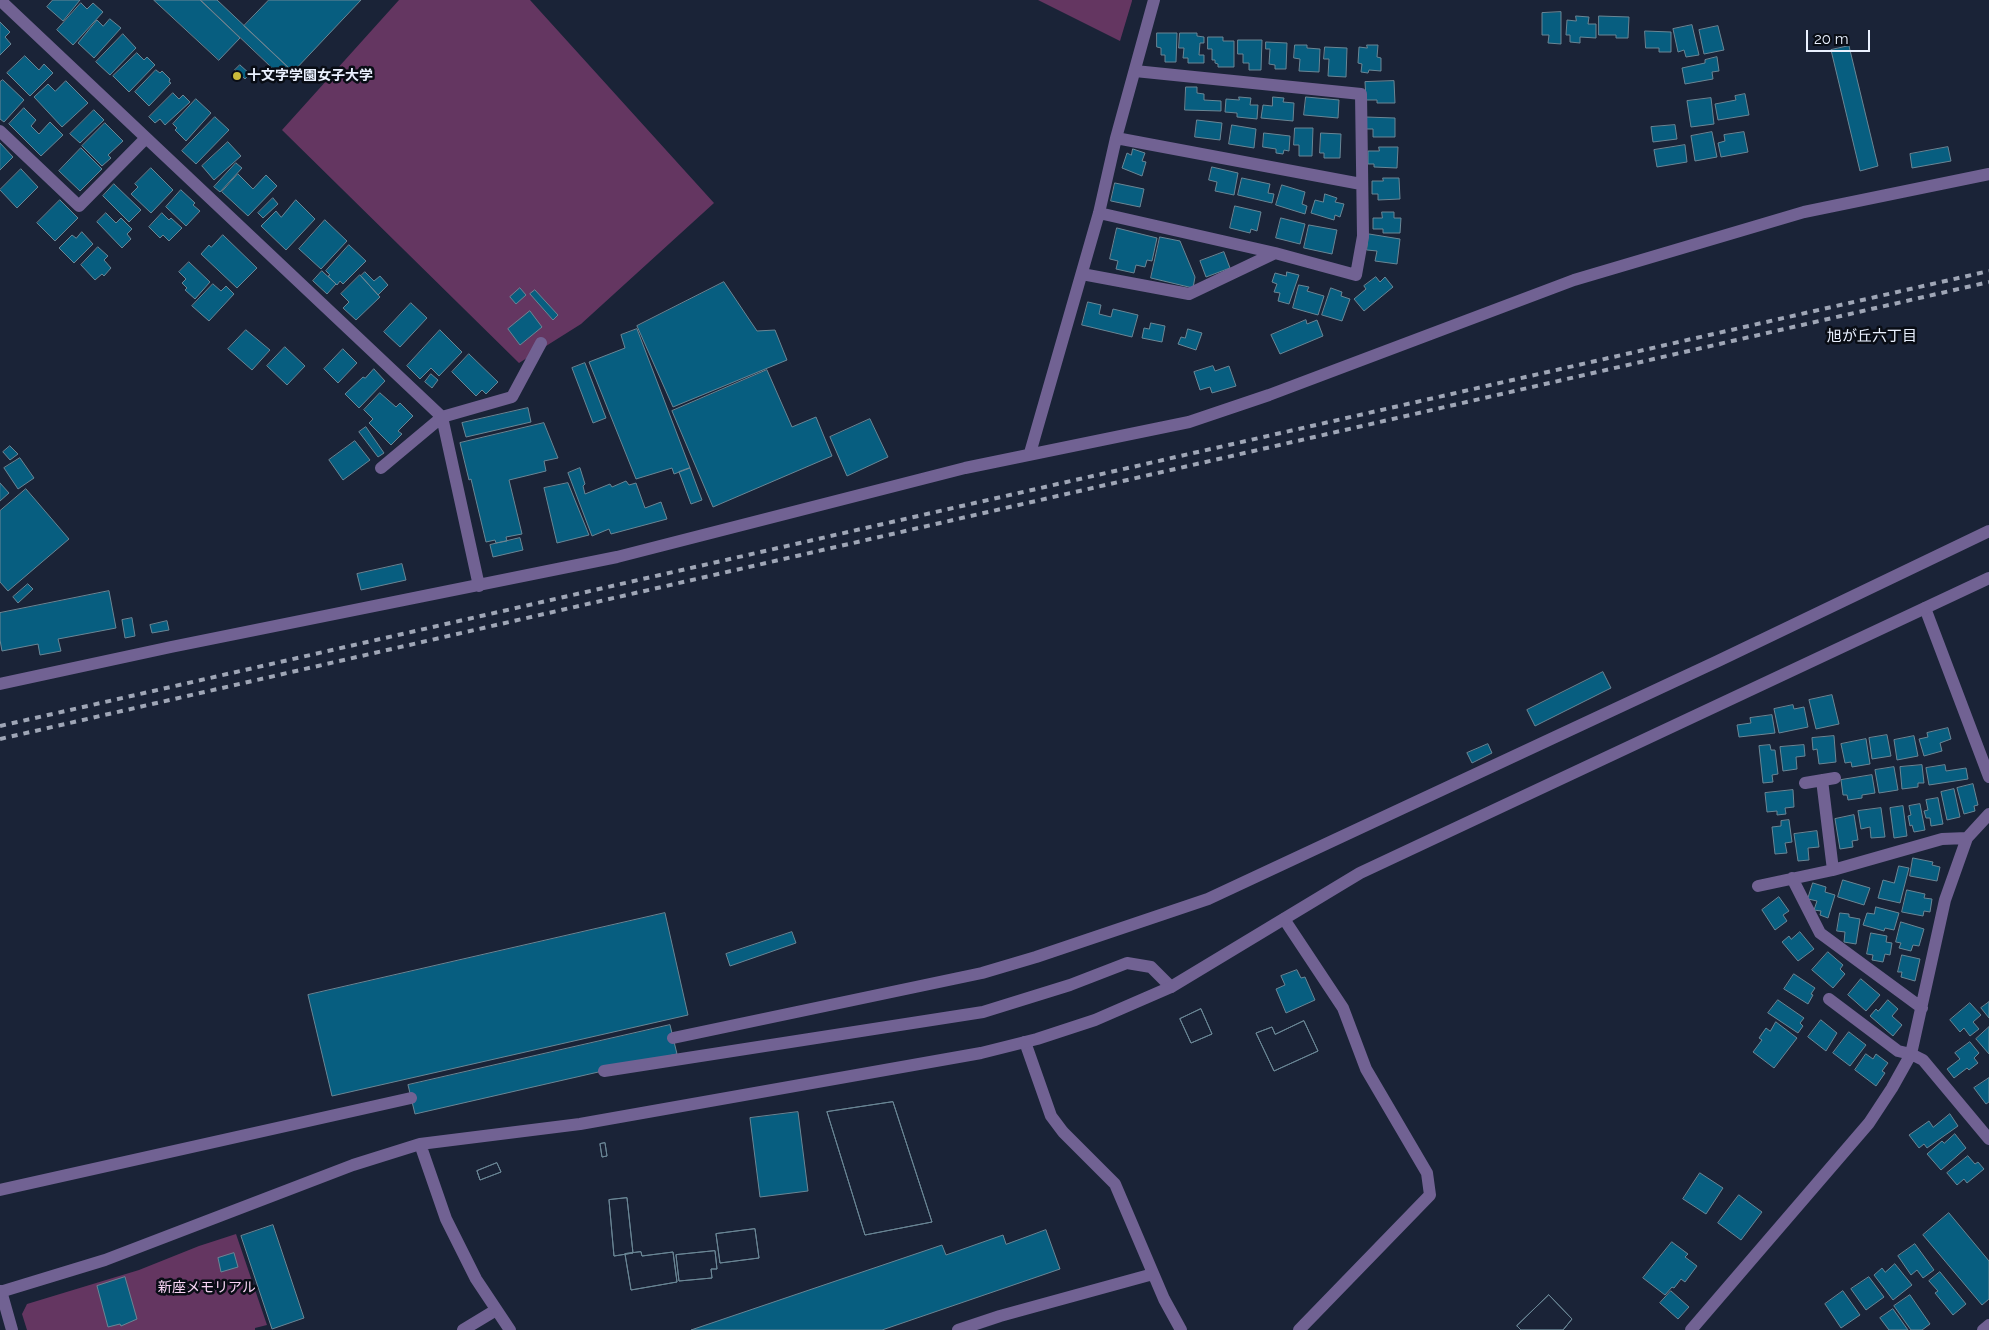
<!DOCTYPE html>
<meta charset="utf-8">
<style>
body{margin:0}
#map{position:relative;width:1989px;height:1330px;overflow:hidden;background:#1a2337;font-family:Raleway,sans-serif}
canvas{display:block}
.scale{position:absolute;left:1806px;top:30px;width:64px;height:22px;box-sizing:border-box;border:2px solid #eaf1ff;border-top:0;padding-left:6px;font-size:15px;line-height:18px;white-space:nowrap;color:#eaf1ff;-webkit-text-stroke:4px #090d15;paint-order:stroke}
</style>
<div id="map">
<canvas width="1989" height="1330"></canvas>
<div class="scale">20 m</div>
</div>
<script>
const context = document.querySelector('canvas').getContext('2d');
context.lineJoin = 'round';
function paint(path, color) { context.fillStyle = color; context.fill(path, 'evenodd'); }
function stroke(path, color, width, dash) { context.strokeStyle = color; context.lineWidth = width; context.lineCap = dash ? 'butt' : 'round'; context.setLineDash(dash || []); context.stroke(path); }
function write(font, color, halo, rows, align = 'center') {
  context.font = font + ' Raleway,"Noto Sans JP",sans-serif'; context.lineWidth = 5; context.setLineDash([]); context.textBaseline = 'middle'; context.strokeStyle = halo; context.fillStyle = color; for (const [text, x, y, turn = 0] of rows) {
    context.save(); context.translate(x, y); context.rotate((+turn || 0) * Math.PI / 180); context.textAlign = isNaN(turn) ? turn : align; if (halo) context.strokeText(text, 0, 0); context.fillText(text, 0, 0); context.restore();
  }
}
paint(new Path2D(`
 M399,0H530L714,203L581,324L519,363L282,130Z
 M1038,0H1132V1L1120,41Z
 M236,1234L267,1325L255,1328V1330H27L22,1314L27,1304L139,1270L199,1246Z`), '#643661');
const building = new Path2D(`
 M53,0H80L63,21L47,7Z
 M154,0H200L240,38L219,60Z
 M201,0H217L288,67L280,75Z
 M269,0H361L293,72L244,26Z
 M81,3L87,9L93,3L103,12L73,45L57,30Z
 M1561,12V44L1548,43L1549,35H1542V13Z
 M1576,16L1589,17L1588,24H1596V38L1580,37V43L1570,42V35H1566L1567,20L1576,21Z
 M1599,16L1629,17L1628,38H1616V35H1599Z
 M110,19L121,28L94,58L78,43L97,20L103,26Z
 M0,22L10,32L5,37L11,44L0,55Z
 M1692,25L1699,55L1686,57L1684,50L1678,52L1673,29Z
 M1718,26L1724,50L1704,54L1699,30Z
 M1645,31L1671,32V52H1659V48H1646Z
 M1157,33H1177L1176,62H1165V55H1161V48L1157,47Z
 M1180,33H1197V36L1204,37V43H1200L1199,55H1204V63H1188V58H1183L1184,48H1179Z
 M123,34L136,48L110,75L96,62Z
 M1208,37H1223V41H1234V67H1218V64L1215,63V60H1212V49H1208Z
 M1238,40H1262L1261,70H1249V63H1243V54H1238Z
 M1266,42L1287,43L1286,69H1275V65L1269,64L1270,49H1266Z
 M1295,45H1307V48L1320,49L1319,72L1299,71L1300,59L1294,58Z
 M1367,45H1378L1377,57L1381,58V71L1369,70L1368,73L1361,72L1362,64L1358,63L1359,47L1367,48Z
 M1849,46L1878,166L1860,171L1831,50Z
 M1325,47L1347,48L1346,77L1328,76L1329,59H1324Z
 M137,53L144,60L147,57L155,65L129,92L113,76Z
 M25,56L39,70L44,64L53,73L30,96L7,73Z
 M1717,57L1719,71L1712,72L1713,79L1685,84L1682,68L1705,63V60Z
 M240,65L250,74L245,79L235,70Z
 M156,70L160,73L162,71L170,79L169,82L171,83L149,106L135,92Z
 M3,80L24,100L4,122L0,119V82Z
 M66,81L88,103L62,127L34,97L48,84L55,91Z
 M1394,81L1395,103H1377V100H1366L1365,82Z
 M1186,87H1197V93L1204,94V100L1221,101V111L1185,110Z
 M173,93L179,99L183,95L190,102L165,125L160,119L155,123L149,117Z
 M1745,94L1749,115L1718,120L1715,104L1736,100L1735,96Z
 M1239,97L1251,98L1250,105H1258L1257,119L1237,117V113L1225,112L1226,99L1239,100Z
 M1273,97L1284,98L1283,102L1294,103L1293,121L1261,118L1263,105L1272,106Z
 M1306,97L1339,100L1338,118L1304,115Z
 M1711,98L1714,124L1691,127L1687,101Z
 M196,99L211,113L186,141L175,130L177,128L173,124Z
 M24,108L36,120L31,126L39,134L50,122L63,135L41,156L9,124Z
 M94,110L104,120L80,143L70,134Z
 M215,117L229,130L196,164L182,151Z
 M1366,117L1395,118V137H1373V129H1365Z
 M1197,120L1222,123L1220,140L1195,137Z
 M105,123L123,141L108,155L111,158L102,166L82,146Z
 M1232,125L1256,129L1254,148L1229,144Z
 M1675,125L1677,139L1653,142L1651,127Z
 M1295,128H1313L1312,156H1299V145H1294Z
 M1712,132L1717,157L1695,161L1691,136Z
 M1744,132L1748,152L1721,157L1718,143L1725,141L1724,135Z
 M1264,133L1290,136L1289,151L1284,150L1283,154L1276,153V149L1263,147Z
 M1321,133L1341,134L1340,158H1324V153H1320Z
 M228,142L241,156L214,180L202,166Z
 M0,143L13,157L0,170Z
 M1685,145L1687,162L1657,167L1654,150Z
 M1379,147H1398L1397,168L1374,167V164H1368V151H1379Z
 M1948,147L1951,161L1912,168L1910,154Z
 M81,148L102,169L80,191L59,171Z
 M1133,149L1145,153L1142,161L1146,162L1142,176L1122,168L1127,153L1131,155Z
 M236,163L242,168L220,192L214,187Z
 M1212,167L1238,173L1234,195L1215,191L1217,182L1209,180Z
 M151,168L173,190L151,213L131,194L138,187L135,184Z
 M21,169L38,187L17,208L0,190Z
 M238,174L253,189L266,175L277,186L248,216L222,192Z
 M1242,178L1270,184L1268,193L1274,194L1272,203L1238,195Z
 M1383,178H1399L1400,199L1378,200V194H1372V181H1383Z
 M1115,183L1144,189L1140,207L1111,201Z
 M114,184L141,210L129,222L103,196Z
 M1282,185L1305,192L1302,204L1307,206L1305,214L1276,205Z
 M181,190L195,203L193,205L200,211L186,226L166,207Z
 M1325,194L1337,198L1335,202L1344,204L1340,217L1335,215L1334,220L1311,213L1315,200L1323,202Z
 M273,198L278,204L263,218L258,213Z
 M60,200L78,218L55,241L37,223Z
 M296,200L315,219L286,250L261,226L276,211L281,217Z
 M1235,206L1261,212L1257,231L1251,229L1250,233L1230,228Z
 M1382,212H1394V218H1401L1400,233H1383V229H1373V218H1382Z
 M106,213L116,223L121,218L132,229L127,234L131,239L122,248L97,222Z
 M162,213L169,220L171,218L182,228L169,241L163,235L160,238L149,227Z
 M1281,218L1305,224L1300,244L1276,238Z
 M325,220L347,241L321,269L299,249Z
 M1309,225L1337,230L1332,254L1304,248Z
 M1117,228L1157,238L1152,261L1147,260L1145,267L1136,265L1134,273L1116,269L1118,261L1110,259Z
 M82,232L93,244L74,263L59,248L72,235L76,238Z
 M1369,234L1400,239L1397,264L1375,261L1377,251L1367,250Z
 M223,235L257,268L237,288L201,254L209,245L211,247Z
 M1160,237L1180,241L1195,277L1193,288L1151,278Z
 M349,245L366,261L343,284L340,281L337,285L328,276L330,275L326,271Z
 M98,247L108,256L104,260L111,268L104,276L102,274L95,280L81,265Z
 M1224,252L1230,268L1206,277L1200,261Z
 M189,262L210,282L195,299L185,290L187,288L182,283L186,279L179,272Z
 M322,271L336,284L327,294L313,281Z
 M365,272L374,281L380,276L388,285L378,295L361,276Z
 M1287,272L1299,275L1289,304L1278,301L1280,293L1274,292L1277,284L1272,282L1275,273L1286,276Z
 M360,275L380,297L356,320L343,308L349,302L341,294Z
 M1376,277L1380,282L1385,277L1393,287L1364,311L1354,299L1366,289L1364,286Z
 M724,282L757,331L775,330L787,360L673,407L637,326Z
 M213,284L221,291L226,286L234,294L209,321L192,306Z
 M1299,285L1309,287L1307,291L1324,296L1318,315L1293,308Z
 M520,288L526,295L516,304L510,297Z
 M1331,288L1342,292L1341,296L1350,299L1342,321L1322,315Z
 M535,290L558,315L553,320L530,294Z
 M1088,302L1101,305L1099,314L1111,317L1113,309L1138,315L1132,337L1082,325Z
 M411,303L427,318L400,347L384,332Z
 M530,311L542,327L520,345L508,329Z
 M1306,320L1307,324L1317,320L1323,336L1280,354L1271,335Z
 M1151,323L1165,326L1162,342L1142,338L1144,328L1149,329Z
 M637,329L690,468L674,474L672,468L636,479L589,362L625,348L621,335Z
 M1188,329L1202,333L1196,350L1178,344L1181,337L1185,338Z
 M246,330L270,350L252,370L228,349Z
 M440,330L462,352L439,376L431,368L420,379L407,366Z
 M285,347L305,366L287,385L267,366Z
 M343,349L357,363L338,383L324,369Z
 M469,354L498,382L486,394L482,390L476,396L452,372Z
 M585,363L606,418L593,423L572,368Z
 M1213,366L1215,371L1229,366L1236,386L1212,393L1210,387L1200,390L1194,372Z
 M374,369L385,381L359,408L345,394L363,377L365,378Z
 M767,370L792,427L816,417L832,456L713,507L672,411Z
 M431,374L438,380L432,388L425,382Z
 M380,393L396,407L400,403L413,416L398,431L402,434L391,445L369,423L373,419L364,410Z
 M528,408L531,422L466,437L462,423Z
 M870,419L888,457L847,476L830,437Z
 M544,423L558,458L544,461L546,471L509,480L522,534L506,537L507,541L496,543L495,540L486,542L471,479L469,480L460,443Z
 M366,427L384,453L378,457L359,432Z
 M355,441L370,460L343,480L329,460Z
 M10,446L18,454L10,460L3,452Z
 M20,458L34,478L18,489L4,468Z
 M580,468L585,484L583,486L585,494L610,484L612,487L626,481L629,485L636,483L645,508L661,502L667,519L611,534L609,529L592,536L568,473Z
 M690,468L702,500L691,504L679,472Z
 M0,483L9,493L0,501Z
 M568,483L589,535L557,543L544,488Z
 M26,489L69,539L8,591L0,582V511Z
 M520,538L523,550L493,557L490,545Z
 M402,564L406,580L361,590L357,574Z
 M28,584L33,589L18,603L13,597Z
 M109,591L116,628L58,639L61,651L40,655L38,644L2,651L0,640V613Z
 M132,618L135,636L125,638L122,620Z
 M167,621L169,630L152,633L150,625Z
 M1603,672L1611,688L1535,726L1527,710Z
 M1832,695L1839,724L1816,729L1809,700Z
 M1793,705L1794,709L1804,707L1808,727L1779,733L1774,709Z
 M1772,715L1775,733L1739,737L1737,725L1751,723L1750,718Z
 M1948,728L1951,739L1940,743L1942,751L1924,756L1919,739L1928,737L1927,733Z
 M1887,735L1891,756L1872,759L1869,738Z
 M1834,736L1836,762L1819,764L1817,749L1813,750L1812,738Z
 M1914,736L1918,756L1897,760L1894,740Z
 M1866,739L1870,764L1852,767L1851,762L1845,763L1841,744Z
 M1488,744L1492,753L1472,763L1467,753Z
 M1770,745L1771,750H1775L1778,774L1772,775L1773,782L1763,783L1759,746Z
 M1804,745L1805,756L1796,757L1797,769L1783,771L1780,747Z
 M1922,765L1924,783H1918V787L1902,789L1900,767Z
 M1945,765L1946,771L1966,768L1968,779L1929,785L1926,768Z
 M1894,767L1898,790L1879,793L1875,770Z
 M1872,775L1875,793L1862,795V798L1848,800L1847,795H1843L1841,780Z
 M1973,784L1978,805L1974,806L1975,811L1964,814L1957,788Z
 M1954,789L1960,817L1947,820L1941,792Z
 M1793,790L1794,807L1785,808L1786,814L1777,815V811L1767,812L1765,793Z
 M1938,798L1943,824L1931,826L1930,818H1926L1924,811L1928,810L1926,800Z
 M1920,804L1925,830L1914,832L1912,825L1910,826L1908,816L1911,815L1909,806Z
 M1903,806L1907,836L1894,838L1890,808Z
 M1881,808L1885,837L1871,838L1870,827L1861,829L1858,811Z
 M1854,815L1858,840L1852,841L1853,847L1840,849L1835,819Z
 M1789,820L1792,842L1785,843L1787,853L1775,854L1772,827L1781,826V821Z
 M1817,831L1819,847L1808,848L1809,860L1798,861L1794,834Z
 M1913,858L1933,862L1932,865L1940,867L1937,881L1910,876Z
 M1899,866L1909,868L1900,903L1878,898L1883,880L1894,883Z
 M1843,880L1870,888L1864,905L1838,897Z
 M1813,883L1826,887L1825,892L1835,895L1828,918L1820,915L1821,911L1814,910L1817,901L1808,899Z
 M1907,890L1925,894L1924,898L1932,899L1930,912L1924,911L1923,916L1902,912Z
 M1779,897L1789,911L1783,915L1787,921L1775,930L1762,910Z
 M1876,907L1899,913L1894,930L1885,928L1884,931L1863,925L1867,913L1874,914Z
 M665,913L688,1015L332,1096L308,995Z
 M1840,913L1849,914V917L1860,919L1856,944L1844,942L1845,932L1837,931Z
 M1901,922L1924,929L1919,946L1913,945L1911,951L1899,948L1901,943L1896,942Z
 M792,932L796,943L730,966L726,954Z
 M1800,932L1814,949L1798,961L1782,942L1789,936L1791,939Z
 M1871,933L1887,936L1886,942L1892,943L1890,955L1885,954L1883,962L1872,960L1873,955L1867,954Z
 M1828,952L1843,965L1840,969L1845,974L1833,988L1812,970Z
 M1902,955L1920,959L1915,981L1901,977L1902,972H1898Z
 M1297,970L1301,978L1305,977L1315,1000L1286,1013L1276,989L1285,985L1281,976Z
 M1794,974L1815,988L1811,994L1813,995L1808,1004L1784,989Z
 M1861,979L1880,995L1866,1011L1848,995Z
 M1778,1000L1804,1018L1800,1023L1803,1026L1798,1033L1768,1013Z
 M1888,1000L1898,1009L1892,1016L1902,1025L1893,1036L1870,1016L1876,1009L1878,1011Z
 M1989,1002V1018L1981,1008Z
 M1970,1003L1981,1015L1973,1022L1979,1029L1970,1036L1964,1028L1960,1032L1950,1020Z
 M1201,1009L1212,1034L1191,1043L1180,1019Z
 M1201,1009L1212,1034L1191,1043L1180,1019Z
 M1821,1020L1837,1033L1826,1051L1808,1037Z
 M1304,1021L1318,1051L1274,1071L1256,1033L1272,1027L1275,1034Z
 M1304,1021L1318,1051L1274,1071L1256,1033L1272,1027L1275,1034Z
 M1776,1022L1797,1038L1774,1068L1753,1052L1762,1040L1759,1038L1766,1028L1770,1031Z
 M670,1025L677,1054L415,1114L408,1085Z
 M1989,1027V1054L1976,1039Z
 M1849,1032L1866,1045L1850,1066L1833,1053Z
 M1970,1042L1979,1053L1974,1058L1978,1063L1969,1070L1967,1068L1954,1078L1947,1069L1960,1059L1955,1053Z
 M1866,1054L1873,1059L1876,1054L1888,1063L1882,1071L1885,1073L1876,1086L1855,1070Z
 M1989,1078V1102L1986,1104L1974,1088Z
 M893,1102L932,1222L865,1235L827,1112Z
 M893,1102L932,1222L865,1235L827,1112Z
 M798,1112L808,1191L760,1197L750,1118Z
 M1950,1114L1958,1126L1927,1148L1924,1144L1919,1148L1909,1135L1929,1121L1933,1127Z
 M1955,1134L1966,1148L1941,1170L1927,1154L1942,1141L1944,1143Z
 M605,1143L607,1156L602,1157L600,1144Z
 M605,1143L607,1156L602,1157L600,1144Z
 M1968,1156L1975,1164L1978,1162L1984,1169L1967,1183L1964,1179L1957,1185L1947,1173Z
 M497,1163L501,1172L480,1180L477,1171Z
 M497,1163L501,1172L480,1180L477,1171Z
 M1700,1173L1723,1188L1706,1214L1683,1199Z
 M1739,1195L1762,1212L1741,1240L1718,1223Z
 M627,1198L633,1253L614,1256L609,1200Z
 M627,1198L633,1253L614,1256L609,1200Z
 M1949,1213L1989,1261V1299L1982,1305L1923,1235Z
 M273,1225L304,1318L272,1329L241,1236Z
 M755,1229L759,1258L720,1263L716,1234Z
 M755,1229L759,1258L720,1263L716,1234Z
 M1046,1230L1060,1269L882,1330H691L942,1245L946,1255L1003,1235L1006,1244Z
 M1672,1242L1688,1254L1685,1257L1697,1266L1685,1282L1681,1279L1674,1288L1672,1287L1665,1295L1643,1278Z
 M1915,1244L1934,1270L1923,1278L1917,1270L1911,1275L1898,1256Z
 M715,1251L717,1269H711L712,1278L679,1281L676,1255Z
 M715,1251L717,1269H711L712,1278L679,1281L676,1255Z
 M641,1252L642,1256L673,1252L677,1282L631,1290L625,1254Z
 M641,1252L642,1256L673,1252L677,1282L631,1290L625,1254Z
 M234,1253L238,1267L221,1272L218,1258Z
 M1895,1264L1912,1285L1893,1300L1874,1275L1882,1268L1885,1272Z
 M1940,1272L1966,1304L1953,1315L1935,1293L1938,1291L1929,1281Z
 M125,1277L137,1319L121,1326L120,1324L108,1327L97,1286Z
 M1869,1277L1884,1297L1866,1310L1851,1289Z
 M1671,1291L1689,1307L1678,1319L1660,1303Z
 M1843,1291L1860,1315L1841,1328L1825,1304Z
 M1549,1295L1572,1319L1563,1330H1521L1517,1326Z
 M1549,1295L1572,1319L1563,1330H1521L1517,1326Z
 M1910,1295L1930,1324L1922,1330H1911L1894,1306Z
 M1893,1309L1908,1330H1889L1880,1318Z`);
paint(building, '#075e80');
stroke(building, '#6a8695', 1);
stroke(new Path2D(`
 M673,1038L982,973L1036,957L1208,899L1718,661L1989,531
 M604,1071L983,1012L1070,985L1127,963L1151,967L1171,987
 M0,1190L411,1098`), '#716293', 12);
stroke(new Path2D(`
 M0,0L442,417L479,586
 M0,131L79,206L146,138
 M1116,138L1361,184
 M1099,213L1275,253L1356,275L1363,236L1361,94L1135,71
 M1082,274L1189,294L1275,253
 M1030,453L1099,213L1116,138L1154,0
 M381,468L442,417L512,397L541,343
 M1925,608L1989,777
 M0,684L171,647L617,557L965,468L1189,422L1269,395L1574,280L1804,212L1989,174
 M1822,780L1833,870
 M1805,783L1835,778
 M1792,878L1820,933L1922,1008
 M1758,886L1833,870L1942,839L1967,838
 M1284,919L1343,1008L1366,1069L1427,1173L1430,1195L1299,1330
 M1829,999L1898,1051L1911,1054L1923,1060L1989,1139
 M1025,1042L1051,1116L1063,1132L1115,1184L1164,1299L1181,1330
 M1,1291L12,1330
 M463,1330L496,1310
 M958,1330L1000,1316L1153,1274
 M1691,1330L1869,1123L1892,1088L1911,1054L1945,900L1967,838L1989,814
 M1983,1330L1989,1325`), '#716293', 12);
stroke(new Path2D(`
 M420,1144L446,1219L476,1279L510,1330
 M0,1292L105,1260L353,1165L420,1144L580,1124L981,1053L1037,1039L1095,1020L1171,987L1360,873L1989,578`), '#716293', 12);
stroke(new Path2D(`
 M0,726L1989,271
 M0,739L1989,282`), '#9fa6b6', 4, [6, 6]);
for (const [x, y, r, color] of [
 [237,76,5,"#caba3a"]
]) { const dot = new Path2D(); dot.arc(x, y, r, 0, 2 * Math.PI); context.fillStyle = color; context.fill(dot); stroke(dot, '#090d15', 2); }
write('bold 14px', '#eaf1ff', '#090d15', [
 ["十文字学園女子大学",247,76]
], 'left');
write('14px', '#f9d5f5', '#090d15', [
 ["新座メモリアル",207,1288]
]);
write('15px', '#eaf1ff', '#090d15', [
 ["旭が丘六丁目",1872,336]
]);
</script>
